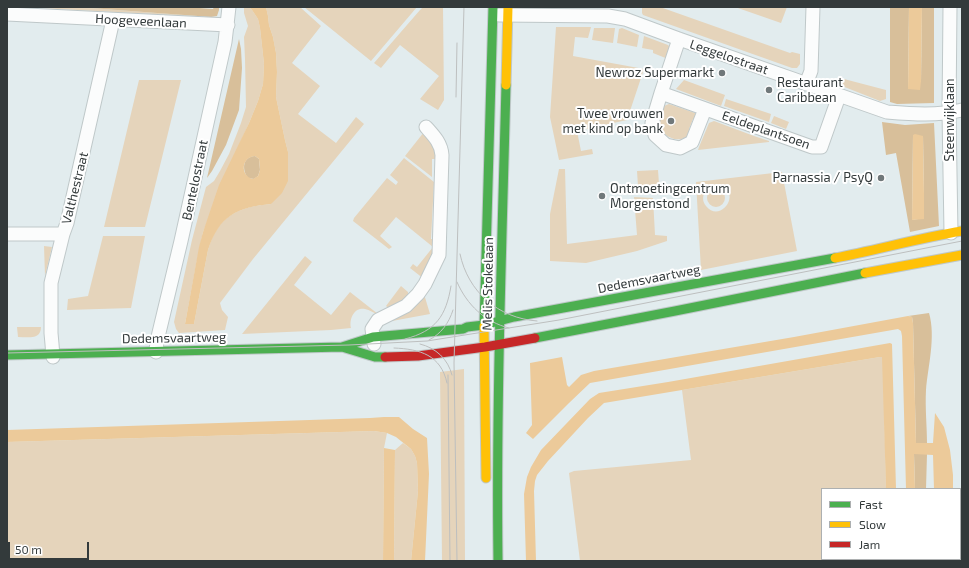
<!DOCTYPE html>
<style>
body{margin:0}
#map{position:relative;width:969px;height:568px;overflow:hidden;background:#e2ecee;font-family:"Exo 2",sans-serif}
canvas{display:block}
.frame{position:absolute;inset:0;border:8px solid #333a3b;pointer-events:none}
.legend{position:absolute;left:821px;top:488px;width:140px;height:72px;box-sizing:border-box;background:#fff;border:1px solid #adb0b1;margin:0;padding:5px 7px;list-style:none;font-size:12px;color:#333a3b}
.legend li{display:flex;align-items:center;gap:8px;height:20px}
.legend b{width:20px;border:1px solid #adb0b1}
.scale{position:absolute;left:8px;top:542px;width:81px;height:18px;box-sizing:border-box;border:2px solid #333a3b;border-top:0;padding-left:5px;font-size:12px;line-height:14px;white-space:nowrap;color:#333a3b;-webkit-text-stroke:3px #fff;paint-order:stroke}
</style>
<div id="map">
<canvas width="969" height="568"></canvas>
<div class="frame"></div>
<ul class="legend">
<li><b style="height:5px;background:#4caf50"></b>Fast</li>
<li><b style="height:5px;background:#ffc107"></b>Slow</li>
<li><b style="height:5px;background:#c62828"></b>Jam</li>
</ul>
<div class="scale">50 m</div>
</div>
<script>
const context = document.querySelector('canvas').getContext('2d');
context.lineJoin = 'round';
function paint(path, color) { context.fillStyle = color; context.fill(path, 'evenodd'); }
function stroke(path, color, width, dash) { context.strokeStyle = color; context.lineWidth = width; context.lineCap = dash ? 'butt' : 'round'; context.setLineDash(dash || []); context.stroke(path); }
function write(font, color, halo, rows, align = 'center') {
  context.font = font + ' "Exo 2",sans-serif'; context.lineWidth = 4; context.setLineDash([]); context.textBaseline = 'middle'; context.strokeStyle = halo; context.fillStyle = color; for (const [text, x, y, turn = 0] of rows) {
    context.save(); context.translate(x, y); context.rotate((+turn || 0) * Math.PI / 180); context.textAlign = isNaN(turn) ? turn : align; if (halo) context.strokeText(text, 0, 0); context.fillText(text, 0, 0); context.restore();
  }
}
paint(new Path2D(`
 M20,7H77L211,17Z
 M244,7H249L252,10L258,19L260,28L264,64L263,84L258,101L249,123L237,150L203,232L196,265L185,324H194L208,250C210,243 213,235 217,229C230,210 250,206 271,204L288,152L285,140L276,97L277,72L276,53L273,37L269,25L268,16L266,7H300L321,26L292,63L320,86L298,114L336,143L356,117L364,124L253,259L220,303L222,310L228,317L225,330L179,333L176,329L174,322L192,240L206,187L214,181L220,171L229,154L241,123L246,107L245,59L244,37L248,26L244,13Z
 M304,7H417L371,61Z
 M423,7H443L444,100L438,110L420,99L439,76L400,45L381,68L374,63L420,10Z
 M642,7H660L790,53L792,52L800,54V64L797,68H792L643,15L642,13Z
 M735,7H787L781,23Z
 M556,27H591L588,38L575,37L573,56L644,69L627,120L577,131L581,151L592,149L593,154L559,160L550,117Z
 M594,28H615L613,43L592,40Z
 M622,28L639,35L637,47L617,43L619,29Z
 M644,36L668,45L670,47L668,59L653,53V50L642,48Z
 M844,79L886,90V99L880,101L842,86Z
 M139,80H181L145,227H104Z
 M684,80L725,95L721,106L676,89Z
 M726,99L771,114L769,122L724,106Z
 M669,104L695,113V120L693,119L689,129L692,130C684,148 658,137 659,121C660,116 663,111 664,106Z
 M774,116L789,122L786,129L771,123Z
 M714,121L754,136L769,141V142L698,150L699,147L709,123Z
 M424,132L432,141L438,159H432V177L405,156Z
 M404,158L434,182L431,239H435L433,257L424,279L410,268L413,264L417,267L433,247L396,217L380,236L392,247L389,249L353,221L354,218L387,178L396,185L398,182L390,175Z
 M559,169H565L567,244L637,235L634,197L653,198L655,235L667,236V241L637,251L586,263L550,261V214Z
 M658,170L659,184L638,186L637,171Z
 M782,172L797,251L701,270L696,182ZM716,185C745,189 721,225 706,206C699,197 706,187 716,185Z
 M707 198a9 9 0 1 1 18 0a9 9 0 1 1-18 0Z
 M103,236H145L131,308L67,310L68,299L88,296Z
 M44,246L52,247L45,276Z
 M305,256L312,262L294,285L331,315L350,292L378,314C373,313 370,310 365,309C354,307 349,319 351,328L331,330L242,334Z
 M401,286L408,292V297L391,310L386,306Z
 M424,294L430,314L392,321L391,319Z
 M17,327H41C41,340 28,337 18,337Z
 M880,357H883L886,488V489H822V559H887V561H580L569,473L574,471L691,460L682,390Z
 M464,369L465,561H442L440,372Z
 M374,431L387,433L384,448L383,561H7V442Z
 M403,443L411,449L415,456L417,463L418,491L411,561H394L395,450Z`), '#e5d4bb');
paint(new Path2D(`
 M77,7H186L213,9L214,7H219V10L217,16L211,17Z
 M890,7H909L908,88L921,81L922,7H934V103L897,104L890,102Z
 M239,39L241,49L242,68L239,110L226,145L212,171L207,178Z
 M882,122L905,125L934,123L939,226L910,232L896,153L886,155ZM913,136H923L924,194V218L912,220Z
 M255,156L259,159L260,170L258,176L254,179L248,178C242,170 242,157 255,156Z
 M929,313C936,337 928,366 926,390C925,408 927,426 927,443H916L913,323L912,317L908,316Z
 M914,454H927L926,489H915Z`), '#d8bf9a');
paint(new Path2D(`
 M249,7H266L268,16L269,25L273,37L276,53L277,72L276,97L285,140L288,152V181L282,193L271,204C237,207 219,216 208,250L194,324H185L199,247L203,232L219,185L249,123L258,101L263,84L264,64L260,28L258,19L252,10ZM255,156L259,159L260,170L258,176L253,179C240,176 241,157 255,156Z
 M909,7H922L921,81L920,90L908,89Z
 M915,134L923,136L924,194V219L912,220L913,135Z
 M908,316L912,317L913,323L916,443H933L935,413L944,427L950,450L953,475V489H934L933,455L914,454L915,489H906L902,336L901,331L898,329L590,383L569,403L533,439L526,433L532,425L530,363L562,357L567,385L569,387L581,375L594,371L794,337Z
 M890,343L892,344L896,489H886L882,357H880L604,403L588,418L548,461L537,475L535,481L534,491L536,561H526L524,494L527,477L531,467L541,450L590,399L599,393L668,382Z
 M384,417H399L413,429L427,438L429,474L425,561H411L418,491L417,463L415,456L411,449L396,437L387,433L374,431L7,442V430L370,418Z
 M384,448L395,450L394,561H383Z`), '#ecca9a');
const street = new Path2D(`
 M950,7L949,113L951,233
 M7,14L228,25
 M499,15L608,16L625,19L679,39L887,112C912,114 938,116 962,110
 M679,39L661,93L812,147H821L839,96
 M806,84L811,71L813,7
 M661,93L652,123L655,135L666,145L680,148L692,142L705,109
 M7,234H63
 M374,344L372,329L378,320L406,306L418,294L425,284L439,255L442,155C441,143 434,136 426,127
 M156,352L157,341L181,241L225,42L229,7
 M53,357L52,344L51,333V283L63,234L67,223L113,20`);
const fast = new Path2D(`
 M484,326L493,7
 M535,338L675,311L865,273
 M342,347L373,337L463,329L467,327L484,325L514,317L835,258
 M7,355L342,347L375,357H385
 M498,561C496,402 502,244 506,85`);
const slow = new Path2D(`
 M506,85L508,7
 M835,258C877,250 919,238 962,231
 M865,273L962,255
 M484,326L486,478`);
const jam = new Path2D(`
 M385,357L418,356L485,347L535,338`);
stroke(street, '#bfc8c9', 15);
stroke(fast, '#bfc8c9', 11);
stroke(slow, '#bfc8c9', 11);
stroke(jam, '#bfc8c9', 11);
stroke(street, '#fbfcfc', 13);
stroke(fast, '#4caf50', 9);
stroke(slow, '#ffc107', 9);
stroke(jam, '#c62828', 9);
stroke(new Path2D(`
 M456,97L457,43
 M460,254C468,292 498,318 537,321
 M457,282C467,305 485,322 509,328
 M405,339C436,331 446,316 451,286
 M429,340C441,334 449,323 453,310
 M420,344C436,348 448,359 452,375
 M394,348C420,349 441,355 447,383
 M7,353L349,345L427,341L559,320L962,241
 M448,375L450,561
 M457,561L454,363L464,7`), '#bdbfbf', 1);
for (const [x, y, r, color] of [
 [722,73,4,"#70787a"],
 [769,90,4,"#70787a"],
 [671,121,4,"#70787a"],
 [881,178,4,"#70787a"],
 [602,196,4,"#70787a"]
]) { const dot = new Path2D(); dot.arc(x, y, r, 0, 2 * Math.PI); context.fillStyle = color; context.fill(dot); stroke(dot, '#fff', 1.5); }
write('13px', '#333a3b', '#fff', [
 ["Hoogeveenlaan",141,21,3],
 ["Leggelostraat",729,57,19],
 ["Steenwijklaan",950,120,-90],
 ["Eeldeplantsoen",766,130,19],
 ["Bentelostraat",195,180,-78],
 ["Valthestraat",75,188,-76],
 ["Dedemsvaartweg",649,279,-11],
 ["Melis Stokelaan",488,284,-89],
 ["Dedemsvaartweg",174,338,-1]
]);
write('13px', '#333a3b', '#fff', [
 ["Newroz Supermarkt",714,73],
 ["Restaurant",777,83,"left"],
 ["Caribbean",777,98,"left"],
 ["Twee vrouwen",663,114],
 ["met kind op bank",663,129],
 ["Parnassia / PsyQ",873,178],
 ["Ontmoetingcentrum",610,189,"left"],
 ["Morgenstond",610,204,"left"]
], 'right');
</script>
